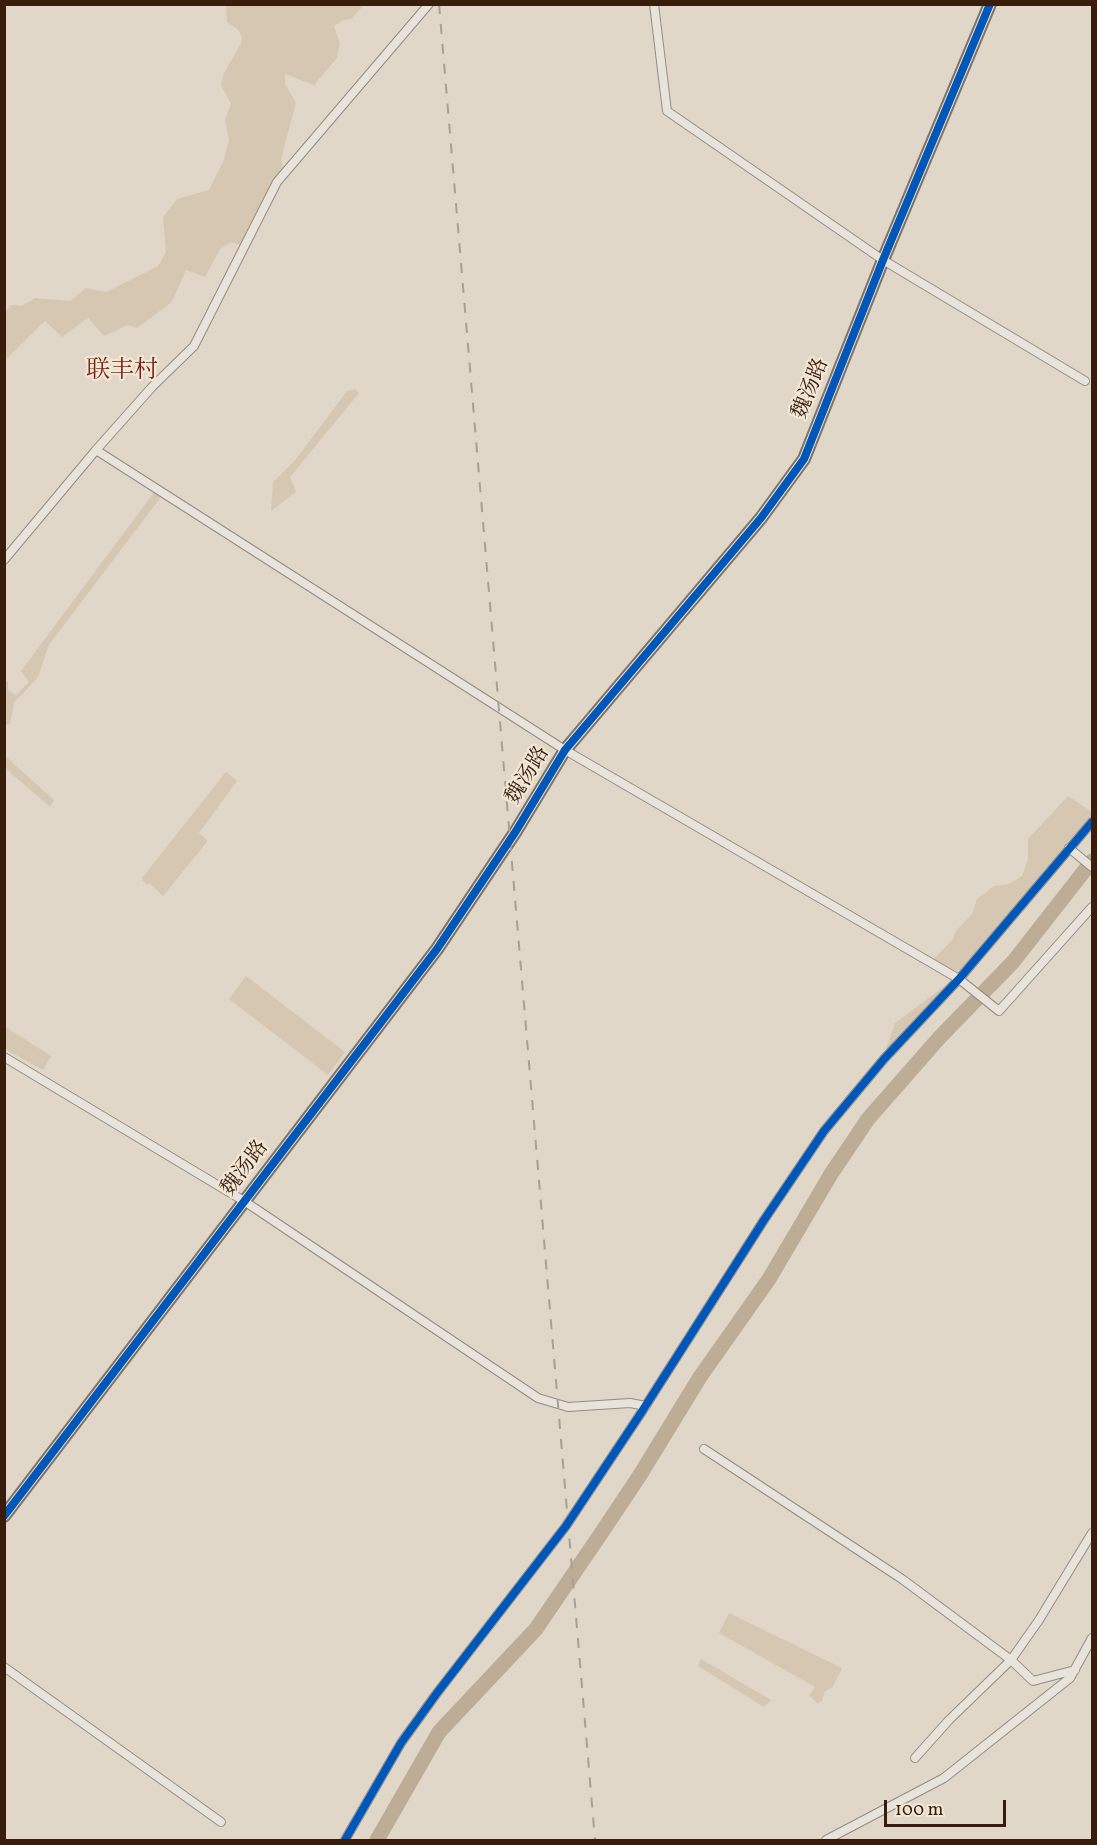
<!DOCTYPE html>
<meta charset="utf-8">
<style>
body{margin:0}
#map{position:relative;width:1097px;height:1845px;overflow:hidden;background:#e0d7c8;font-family:Vollkorn,serif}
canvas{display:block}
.frame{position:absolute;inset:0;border:6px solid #381c0c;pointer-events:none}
.scale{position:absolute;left:884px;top:1800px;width:122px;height:27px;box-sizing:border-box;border:3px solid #381c0c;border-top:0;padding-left:8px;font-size:18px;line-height:21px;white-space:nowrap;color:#381c0c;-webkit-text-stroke:4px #f2e7d5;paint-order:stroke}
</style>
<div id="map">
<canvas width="1097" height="1845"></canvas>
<div class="frame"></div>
<div class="scale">100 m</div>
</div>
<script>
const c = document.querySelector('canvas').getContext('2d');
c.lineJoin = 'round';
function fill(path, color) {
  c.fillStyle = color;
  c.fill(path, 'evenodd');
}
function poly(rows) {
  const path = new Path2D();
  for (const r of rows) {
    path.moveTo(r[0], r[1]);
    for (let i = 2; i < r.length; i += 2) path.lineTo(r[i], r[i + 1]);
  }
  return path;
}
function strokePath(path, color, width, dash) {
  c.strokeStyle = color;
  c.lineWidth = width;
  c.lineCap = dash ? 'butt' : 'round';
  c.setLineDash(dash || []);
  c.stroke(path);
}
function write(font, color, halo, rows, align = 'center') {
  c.font = font + ' Vollkorn,"Noto Serif SC",serif';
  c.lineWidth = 4.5;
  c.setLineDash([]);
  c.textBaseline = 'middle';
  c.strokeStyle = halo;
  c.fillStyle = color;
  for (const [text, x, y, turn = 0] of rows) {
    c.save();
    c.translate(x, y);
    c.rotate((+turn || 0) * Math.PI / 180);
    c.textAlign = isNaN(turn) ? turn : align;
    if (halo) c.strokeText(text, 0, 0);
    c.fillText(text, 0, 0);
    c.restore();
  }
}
const green = poly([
 [226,5,364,5,351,19,344,20,334,26,340,44,337,58,314,85,285,74,285,84,296,103,281,159,283,170,242,246,231,242,220,249,205,277,186,270,172,302,137,328,128,325,104,336,88,318,62,337,45,321,5,360,5,312,11,305,22,306,35,298,70,301,86,288,106,292,158,266,166,252,163,217,177,199,209,190,223,162,229,140,225,120,231,104,221,85,224,73,241,43,242,37,238,30,227,22],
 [355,389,359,393,290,477,296,492,271,511,273,482,296,459,347,391],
 [155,491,163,494,49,645,38,677,14,703,10,724,5,725,4,684,8,680,8,690,16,695,29,682,21,671],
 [4,755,54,800,50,807,5,768],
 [226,772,237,781,199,833,207,840,207,842,163,896,149,883,148,885,143,881,142,878],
 [1068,796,1092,812,1092,819,1079,834,1076,833,960,970,956,971,933,960,953,939,956,931,972,914,977,899,994,886,1009,884,1022,876,1028,859,1028,839],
 [246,976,345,1052,328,1075,229,999],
 [946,985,888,1051,888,1053,886,1049,895,1023],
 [4,1026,51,1056,43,1070,5,1049],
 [729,1613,842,1668,832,1688,825,1691,822,1701,818,1704,809,1695,815,1687,719,1633],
 [701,1659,771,1700,764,1707,698,1666]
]);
const river = poly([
 [377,1840,439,1732,536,1629,602,1532,640,1475,700,1377,769,1279,831,1174,868,1119,939,1038,1013,962,1092,861]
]);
const street = poly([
 [654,4,667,111,883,260,1085,381],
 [96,450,565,750,959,979,999,1011,1092,907],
 [4,560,96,450,152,387,194,346,277,182,429,4],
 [1069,848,1092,867],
 [4,1057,244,1201,538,1398,568,1407,630,1403,646,1406],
 [704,1449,902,1579,1011,1660,1033,1681,1075,1670],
 [4,1667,221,1822],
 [915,1758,949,1720,1011,1660,1039,1620,1092,1533],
 [345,1840,401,1743,437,1693,566,1526,641,1413,764,1220,824,1131,884,1059,959,979,1092,822],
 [826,1840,944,1778,1070,1678,1092,1638]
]);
const secondary = poly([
 [4,1516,437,949,516,831,565,750,761,518,804,459,883,260,990,4]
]);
const rail = poly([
 [439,4,595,1840]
]);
const cycleway = poly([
 [4,1516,437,949,516,831,565,750,761,518,804,459,883,260,990,4],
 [345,1840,401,1743,437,1693,566,1526,641,1413,764,1220,824,1131,884,1059,959,979,1092,822]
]);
const streetNames = [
 ["魏汤路",812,389,-68],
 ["魏汤路",529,776,-59],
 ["魏汤路",246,1169,-53]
];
const quarterNames = [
 ["联丰村",122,373]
];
fill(green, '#d6c7b2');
strokePath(river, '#bdac96', 15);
strokePath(street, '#948c81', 10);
strokePath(secondary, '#7c7268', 14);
strokePath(street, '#e8e3db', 8);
strokePath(secondary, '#e8e3db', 10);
strokePath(rail, '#a7a098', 2, [10, 10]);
strokePath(cycleway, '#0057b8', 8);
write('21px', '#381c0c', '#f2e7d5', streetNames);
write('24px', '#7a1f14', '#f2e7d5', quarterNames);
</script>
